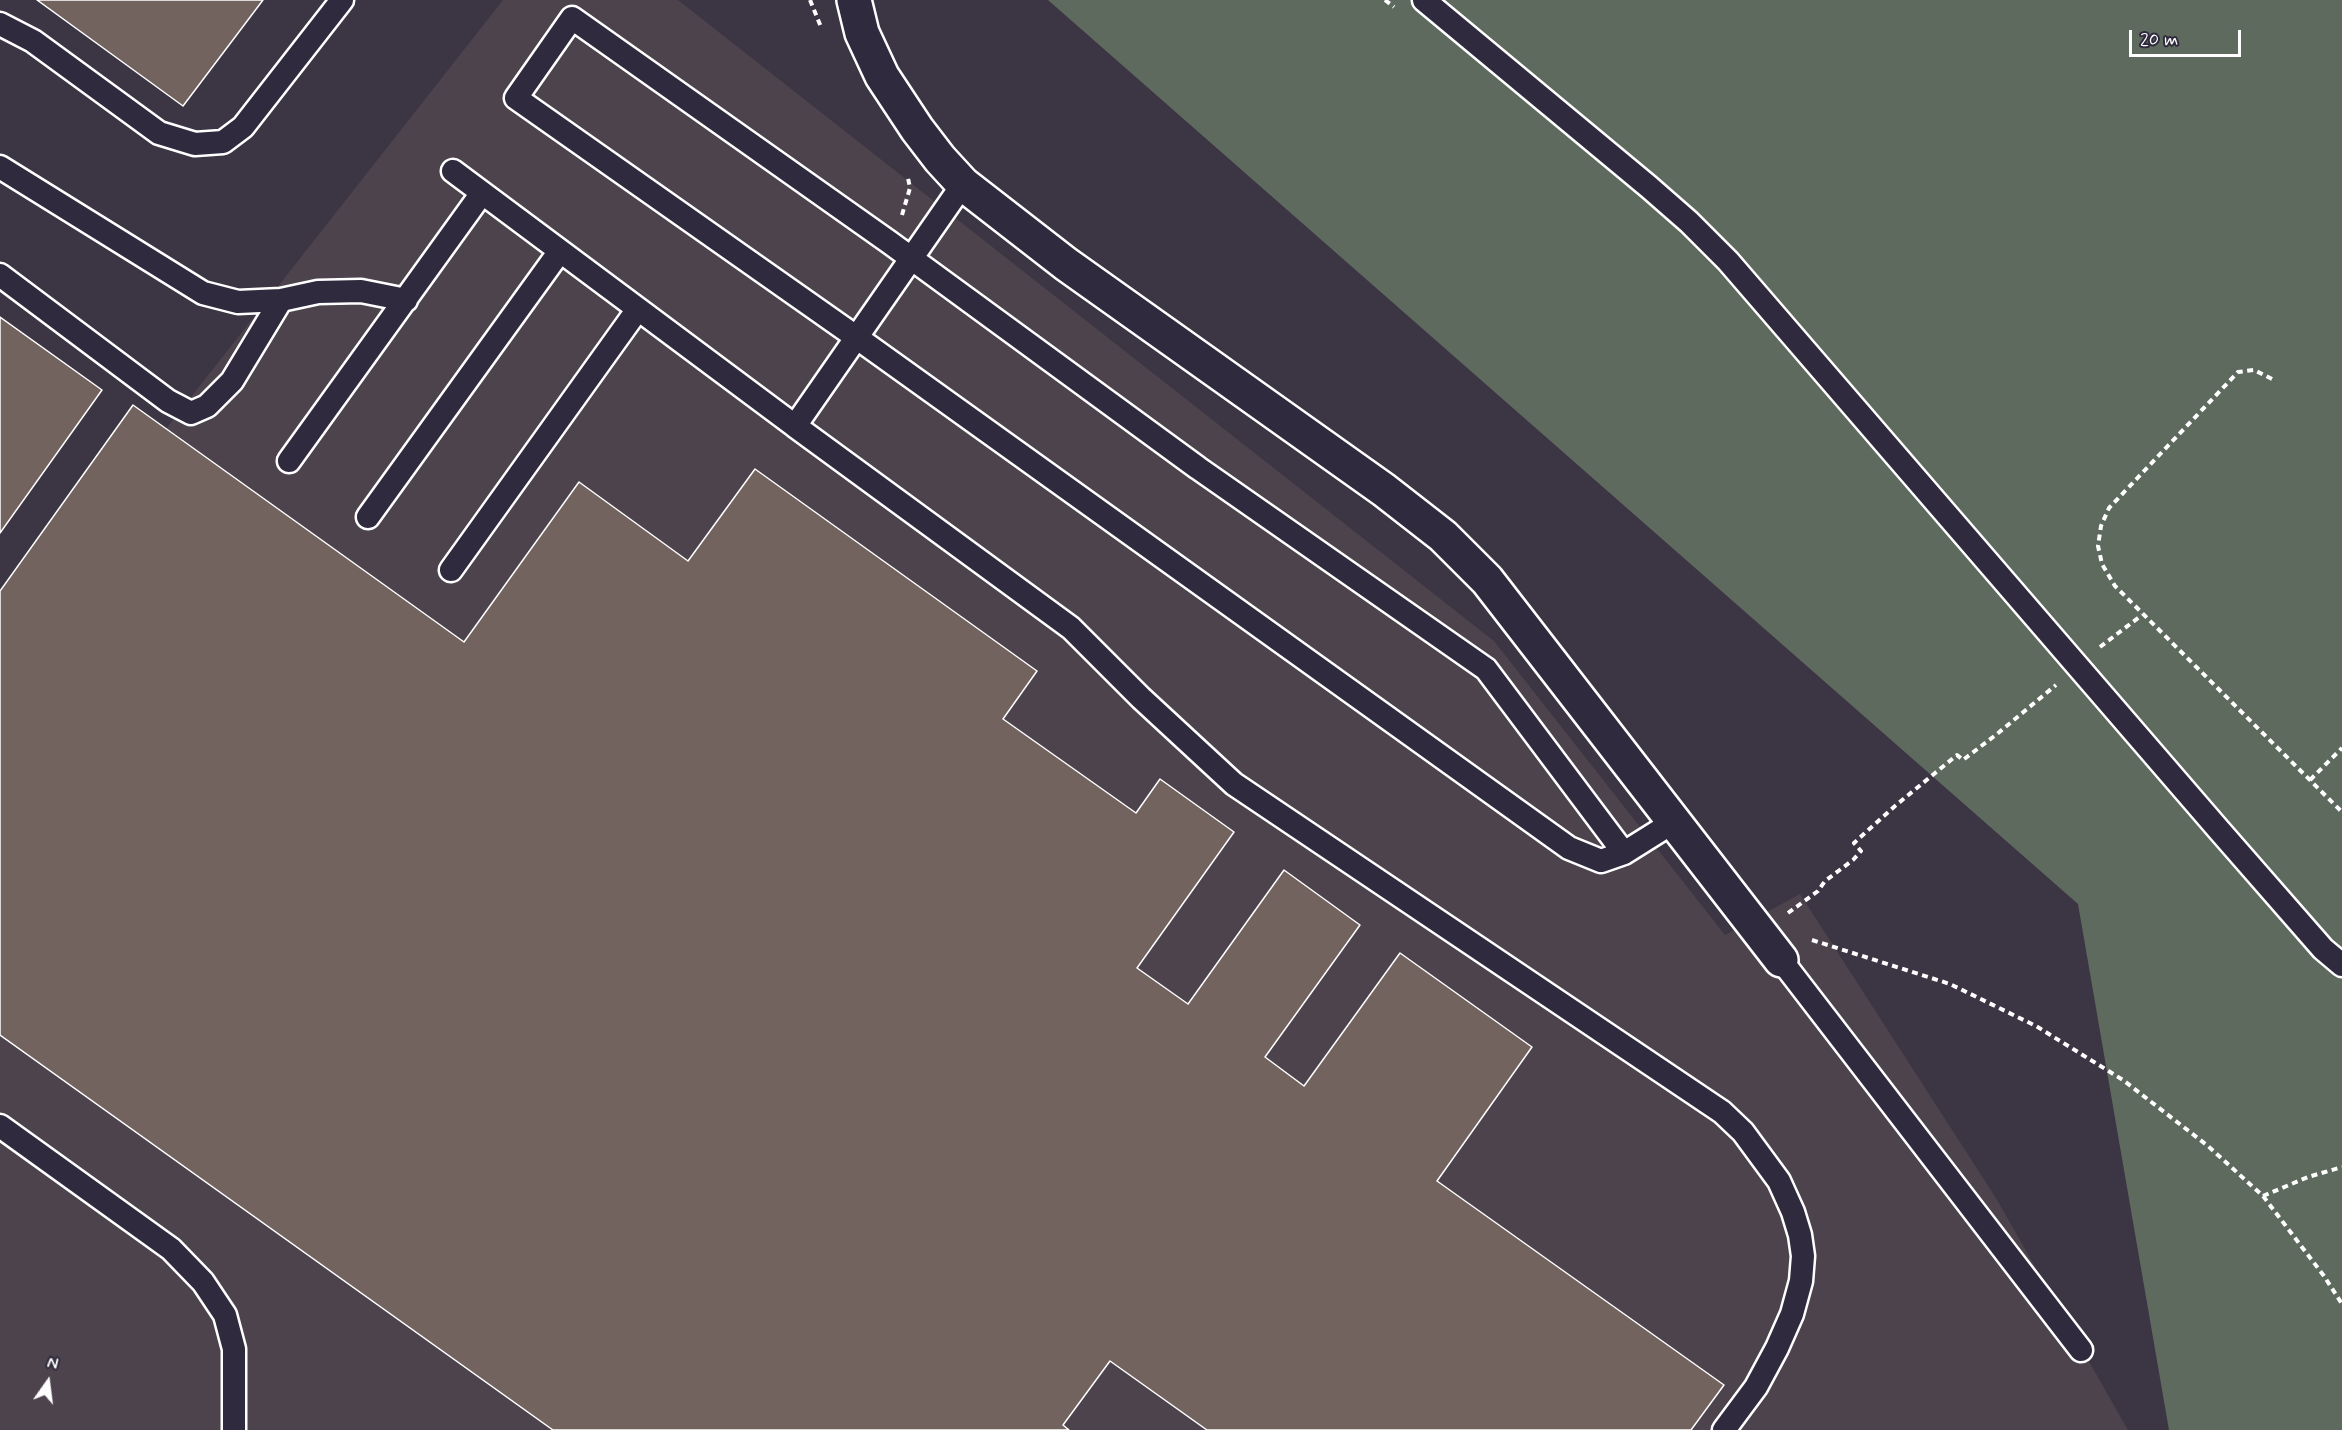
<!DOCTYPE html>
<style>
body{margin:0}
#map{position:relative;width:2342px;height:1430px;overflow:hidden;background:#3c3544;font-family:Mynerve,sans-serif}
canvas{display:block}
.north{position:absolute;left:18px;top:1352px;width:60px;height:60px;-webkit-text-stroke:4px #2f2a3d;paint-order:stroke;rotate:14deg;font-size:16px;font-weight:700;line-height:24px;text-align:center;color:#fff}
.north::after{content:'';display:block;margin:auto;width:21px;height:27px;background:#fff;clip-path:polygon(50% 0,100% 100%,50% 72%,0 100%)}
.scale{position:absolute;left:2129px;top:30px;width:112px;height:27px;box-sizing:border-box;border:3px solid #fff;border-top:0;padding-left:8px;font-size:18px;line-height:21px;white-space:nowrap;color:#fff;-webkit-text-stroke:4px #2f2a3d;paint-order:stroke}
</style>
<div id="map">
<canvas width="2342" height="1430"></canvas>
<div class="north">N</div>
<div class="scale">20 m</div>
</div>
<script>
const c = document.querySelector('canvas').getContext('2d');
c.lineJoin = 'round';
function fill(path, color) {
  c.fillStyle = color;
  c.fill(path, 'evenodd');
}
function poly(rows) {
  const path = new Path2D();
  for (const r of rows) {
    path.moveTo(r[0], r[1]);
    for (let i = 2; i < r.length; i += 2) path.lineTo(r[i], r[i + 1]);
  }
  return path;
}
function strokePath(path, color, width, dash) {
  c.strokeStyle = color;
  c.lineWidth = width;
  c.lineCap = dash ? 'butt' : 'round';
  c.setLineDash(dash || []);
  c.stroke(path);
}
const built = poly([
 [503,0,678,0,1494,641,1725,935,1800,894,1996,1198,2128,1430,0,1430,0,640]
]);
const green = poly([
 [1048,0,2342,0,2342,1430,2169,1430,2078,904]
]);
const building = poly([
 [37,0,263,0,183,106,37,0],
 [0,317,102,390,0,533,0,317],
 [133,405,464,642,579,482,688,561,755,469,1037,671,1003,719,1136,813,1160,779,1234,832,1137,968,1188,1004,1284,870,1360,925,1265,1057,1304,1086,1400,953,1532,1047,1437,1181,1724,1385,1691,1430,1207,1430,1110,1361,1063,1425,1069,1430,553,1430,0,1035,0,591,133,405]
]);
const path = poly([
 [810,0,821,27],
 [1385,0,1394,7],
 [902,215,910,188,908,178],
 [2272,379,2254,370,2238,372,2109,508,2101,526,2098,546,2102,564,2115,586,2342,812],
 [2100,647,2142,615],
 [2310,780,2342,748],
 [1788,913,1818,891,1825,881,1853,860,1861,851,1854,843,1895,806,1957,755,1963,760,1997,734,2056,685],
 [1812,940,1950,984,2036,1026,2123,1080,2208,1146,2263,1196,2324,1276,2342,1304],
 [2263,1196,2308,1177,2342,1167]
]);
const service = poly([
 [1424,0,1649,187,1689,222,1728,261,2219,830,2323,949,2342,965],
 [0,24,33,41,159,133,195,144,223,142,243,127,342,0],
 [0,167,203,293,238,302,281,300,318,292,361,291,406,300],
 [453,171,795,426],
 [963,184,795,426,1071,628,1141,698,1234,784,1722,1112,1743,1132,1779,1181,1793,1212,1800,1235,1803,1256,1801,1281,1792,1314,1777,1348,1756,1387,1724,1430],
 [0,275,168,401,191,413,207,406,232,381,281,300],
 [289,461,482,193],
 [368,517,560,251],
 [451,570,638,309],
 [1624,853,1601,861,1569,848,856,337,516,98,572,18,889,242,1198,468,1486,669,1624,853,1675,821],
 [1781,960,2081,1350],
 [0,1126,171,1249,203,1282,225,1315,234,1349,234,1430]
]);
const minor = poly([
 [854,0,862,33,882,76,917,129,940,159,963,184,1066,264,1384,490,1443,536,1487,580,1781,960]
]);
fill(built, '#4c434c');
fill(green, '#5f6a5f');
fill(building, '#72635f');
strokePath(building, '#fff', 1.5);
strokePath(service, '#fff', 27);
strokePath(minor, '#fff', 38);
strokePath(path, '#fff', 4, [6, 4.5]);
strokePath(service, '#2f2a3d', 22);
strokePath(minor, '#2f2a3d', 33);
</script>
